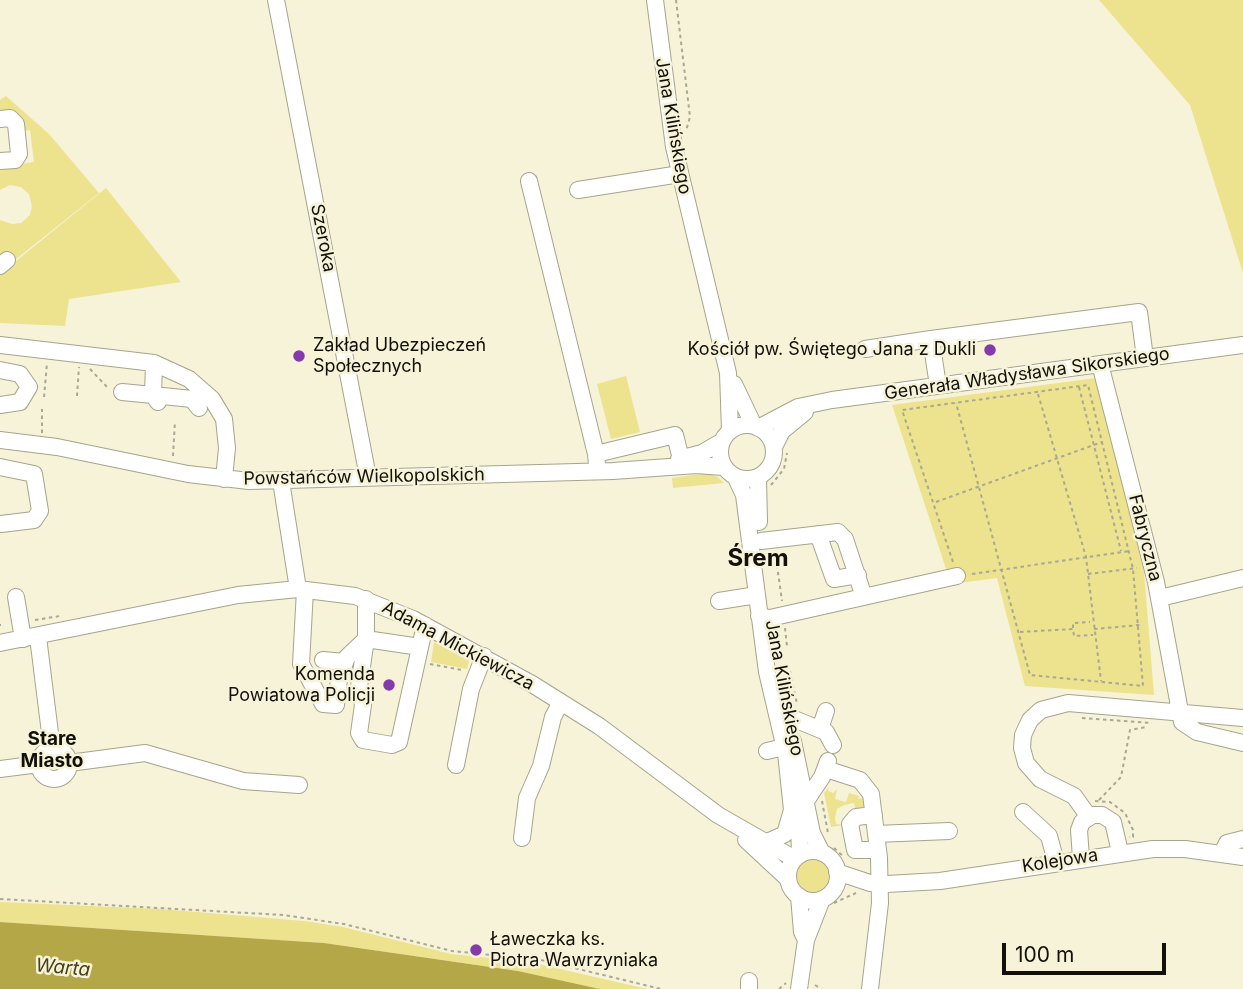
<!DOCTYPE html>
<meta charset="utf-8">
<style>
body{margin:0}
#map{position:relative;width:1243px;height:989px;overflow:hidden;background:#f6f3d9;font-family:Inter,sans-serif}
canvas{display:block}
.scale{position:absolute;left:1002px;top:943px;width:164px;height:32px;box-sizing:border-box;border:4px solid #121008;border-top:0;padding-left:9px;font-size:21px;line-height:24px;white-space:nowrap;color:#121008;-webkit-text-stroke:5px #f6f3d9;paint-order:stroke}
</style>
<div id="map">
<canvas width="1243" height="989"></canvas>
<div class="scale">100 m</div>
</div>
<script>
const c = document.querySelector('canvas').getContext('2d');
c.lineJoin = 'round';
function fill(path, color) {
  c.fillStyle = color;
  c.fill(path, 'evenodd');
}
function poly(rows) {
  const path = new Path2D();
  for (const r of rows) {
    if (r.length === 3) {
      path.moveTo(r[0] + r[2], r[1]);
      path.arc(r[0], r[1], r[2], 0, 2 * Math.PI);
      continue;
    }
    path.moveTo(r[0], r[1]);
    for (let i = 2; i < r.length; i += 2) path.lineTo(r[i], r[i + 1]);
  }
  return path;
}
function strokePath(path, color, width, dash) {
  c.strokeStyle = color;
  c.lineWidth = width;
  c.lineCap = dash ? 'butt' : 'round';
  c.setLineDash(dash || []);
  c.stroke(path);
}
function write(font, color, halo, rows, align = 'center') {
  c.font = font + ' Inter,sans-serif';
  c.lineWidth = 5;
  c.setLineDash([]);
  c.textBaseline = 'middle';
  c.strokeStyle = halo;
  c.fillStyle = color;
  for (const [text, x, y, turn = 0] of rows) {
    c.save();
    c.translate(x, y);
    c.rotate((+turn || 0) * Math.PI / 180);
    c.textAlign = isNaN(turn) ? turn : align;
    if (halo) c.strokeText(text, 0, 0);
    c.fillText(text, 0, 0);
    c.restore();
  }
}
const green = poly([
 [1099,0,1243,0,1243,273,1190,105],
 [6,96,49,134,99,193,0,272,0,220,12,224,21,223,30,215,32,206,29,194,21,187,10,185,0,190,0,167,34,162,30,130,22,131,0,113,0,100],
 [106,188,181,282,69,299,65,326,0,323,0,274],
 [626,376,640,432,611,439,597,384],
 [1096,378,1144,572,1154,695,1025,686,997,578,951,584,892,405],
 [708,473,718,477,724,483,673,488,672,478],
 [434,642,469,661,467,669,431,662],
 [829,787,828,791,833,793,837,789,835,799,846,802,849,793,859,796,858,799,863,798,868,812,856,813,854,803,844,805,837,809,835,818,836,824,844,825,831,827,824,793],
 [813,876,16],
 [0,902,161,909,304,921,343,927,451,954,530,962,647,989,600,989,518,971,324,943,0,922]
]);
const water = poly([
 [0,922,324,943,518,971,600,989,0,989]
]);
const path = poly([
 [676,0,690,117,686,131],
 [90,369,108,388],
 [1079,387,1121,551],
 [1038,394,1086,557,1101,681],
 [77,396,79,367],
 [44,397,47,363],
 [42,433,42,409],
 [173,456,175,421],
 [771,485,784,469,787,453],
 [936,502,1102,442],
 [775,551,782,601],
 [953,562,902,410,1088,385,1133,569,1143,686,1030,675,956,403],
 [972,574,1129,551],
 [1088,574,1137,568],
 [35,620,60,616],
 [0,625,1,625],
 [785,628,787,646],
 [1073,628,1073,623,1090,622],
 [1094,629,1140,625],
 [1020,632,1073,629,1074,636,1093,635],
 [430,664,462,670],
 [790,671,797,704],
 [1082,718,1152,723],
 [1099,800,1121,777,1130,730,1146,727],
 [822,801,828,833],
 [1095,801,1110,802,1125,813,1133,830,1133,837,1129,837],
 [834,848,843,856],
 [0,899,283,915,344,924,452,951,541,960,661,989],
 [834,903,856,893],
 [815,985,821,989],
 [779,989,786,983]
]);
const minor = poly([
 [276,0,368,477],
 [655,0,674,147,728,373,730,431],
 [0,119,10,118,16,124,19,154,15,160,0,161],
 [529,181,596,454],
 [578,190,680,174],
 [0,266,7,260],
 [0,345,154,363,189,379,212,399,224,419,227,448,224,479],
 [865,349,931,339],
 [154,363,153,395,192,399,199,408],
 [1100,364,1156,582,1182,722,1197,732,1243,743],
 [0,370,20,374,29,387,20,402,0,405],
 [734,384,754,426],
 [938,386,931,339,1139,312,1145,358],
 [122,392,153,395,158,402],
 [747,452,27],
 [758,428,798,407,832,400,1243,345],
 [0,440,57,447,188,474,249,481,613,471,697,465,723,467],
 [774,447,782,431,805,412],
 [679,459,702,453,721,442],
 [597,465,596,454,675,435,681,459],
 [0,467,34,474,40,511,34,520,1,524],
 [736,478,744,495,767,672,786,753,792,810,799,824,800,855],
 [758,478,759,522],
 [281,481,298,589],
 [818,534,834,579,858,575],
 [761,541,838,532,845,539,864,597],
 [305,590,301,664,323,704,336,705,339,679,347,657,366,639,420,647],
 [16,597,23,639],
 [1160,598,1243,578],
 [366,599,366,639,359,687,363,705,359,733,363,740,392,745,399,742,425,625],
 [719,601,757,595],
 [759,616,770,618,957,576],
 [38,637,52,749],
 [0,643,238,595,298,589,355,596,413,619,532,684,599,726,718,815,795,859],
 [323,660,345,662],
 [787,716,826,732,833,745],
 [820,729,826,711],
 [793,741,812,833,822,853],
 [54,764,15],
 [767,751,784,747],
 [69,763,145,753,243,781,299,785],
 [456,765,471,689,484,656],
 [0,769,39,764],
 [826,769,860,780,871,794,879,858,880,903,870,989],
 [806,801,822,777,828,761],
 [1023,812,1049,836,1056,862],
 [874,815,856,817,850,824,855,850,878,850],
 [1089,817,1074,796,1040,779,1026,763,1022,748,1023,735,1030,720,1041,710,1068,703,1243,718],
 [876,834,949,831],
 [522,838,527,798,541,766,553,717,561,702],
 [746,840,788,879],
 [765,843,785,834,792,810],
 [813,876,25],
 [1222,853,1227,843,1243,839],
 [1081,858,1079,830,1082,822,1093,815,1102,815,1113,822,1120,852],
 [837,872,870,883,887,884,940,881,1153,849,1185,849,1243,857],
 [799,896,802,932,806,940],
 [749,989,749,981],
 [799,989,806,940,822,899]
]);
const markers = [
 [990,350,7,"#843aab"],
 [299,356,7,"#843aab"],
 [389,685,7,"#843aab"],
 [476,950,7,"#843aab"]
];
const streetNames = [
 ["Jana Kilińskiego",673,126,80],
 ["Szeroka",323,238,79],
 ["Generała Władysława Sikorskiego",1027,374,-8],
 ["Powstańców Wielkopolskich",364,477,-1],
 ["Fabryczna",1145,538,76],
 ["Adama Mickiewicza",458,646,28],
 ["Jana Kilińskiego",784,688,79],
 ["Kolejowa",1060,861,-9]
];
const poiNames = [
 ["Zakład Ubezpieczeń",313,346],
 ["Społecznych",313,367],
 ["Kościół pw. Świętego Jana z Dukli",976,350,"right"],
 ["Komenda",375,675,"right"],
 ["Powiatowa Policji",375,696,"right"],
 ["Ławeczka ks.",490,940],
 ["Piotra Wawrzyniaka",490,961]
];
const neighbourhoodNames = [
 ["Stare",52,739],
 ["Miasto",52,761]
];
const waterNames = [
 ["Warta",63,968,5]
];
const districtNames = [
 ["Śrem",758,559]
];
fill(green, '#ede28e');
fill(water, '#b4a747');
strokePath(minor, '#a7a48c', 18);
strokePath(path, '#aaa793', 2, [3.5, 3.5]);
strokePath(minor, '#fff', 16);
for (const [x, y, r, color] of markers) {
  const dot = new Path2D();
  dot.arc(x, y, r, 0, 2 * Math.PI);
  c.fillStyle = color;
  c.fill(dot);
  strokePath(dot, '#f6f3d9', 2.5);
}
write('18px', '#121008', '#f6f3d9', streetNames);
write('18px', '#121008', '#f6f3d9', poiNames, 'left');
write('bold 19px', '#121008', '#f6f3d9', neighbourhoodNames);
write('italic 19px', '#464118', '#f6f3d9', waterNames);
write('bold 24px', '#121008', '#f6f3d9', districtNames);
</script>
